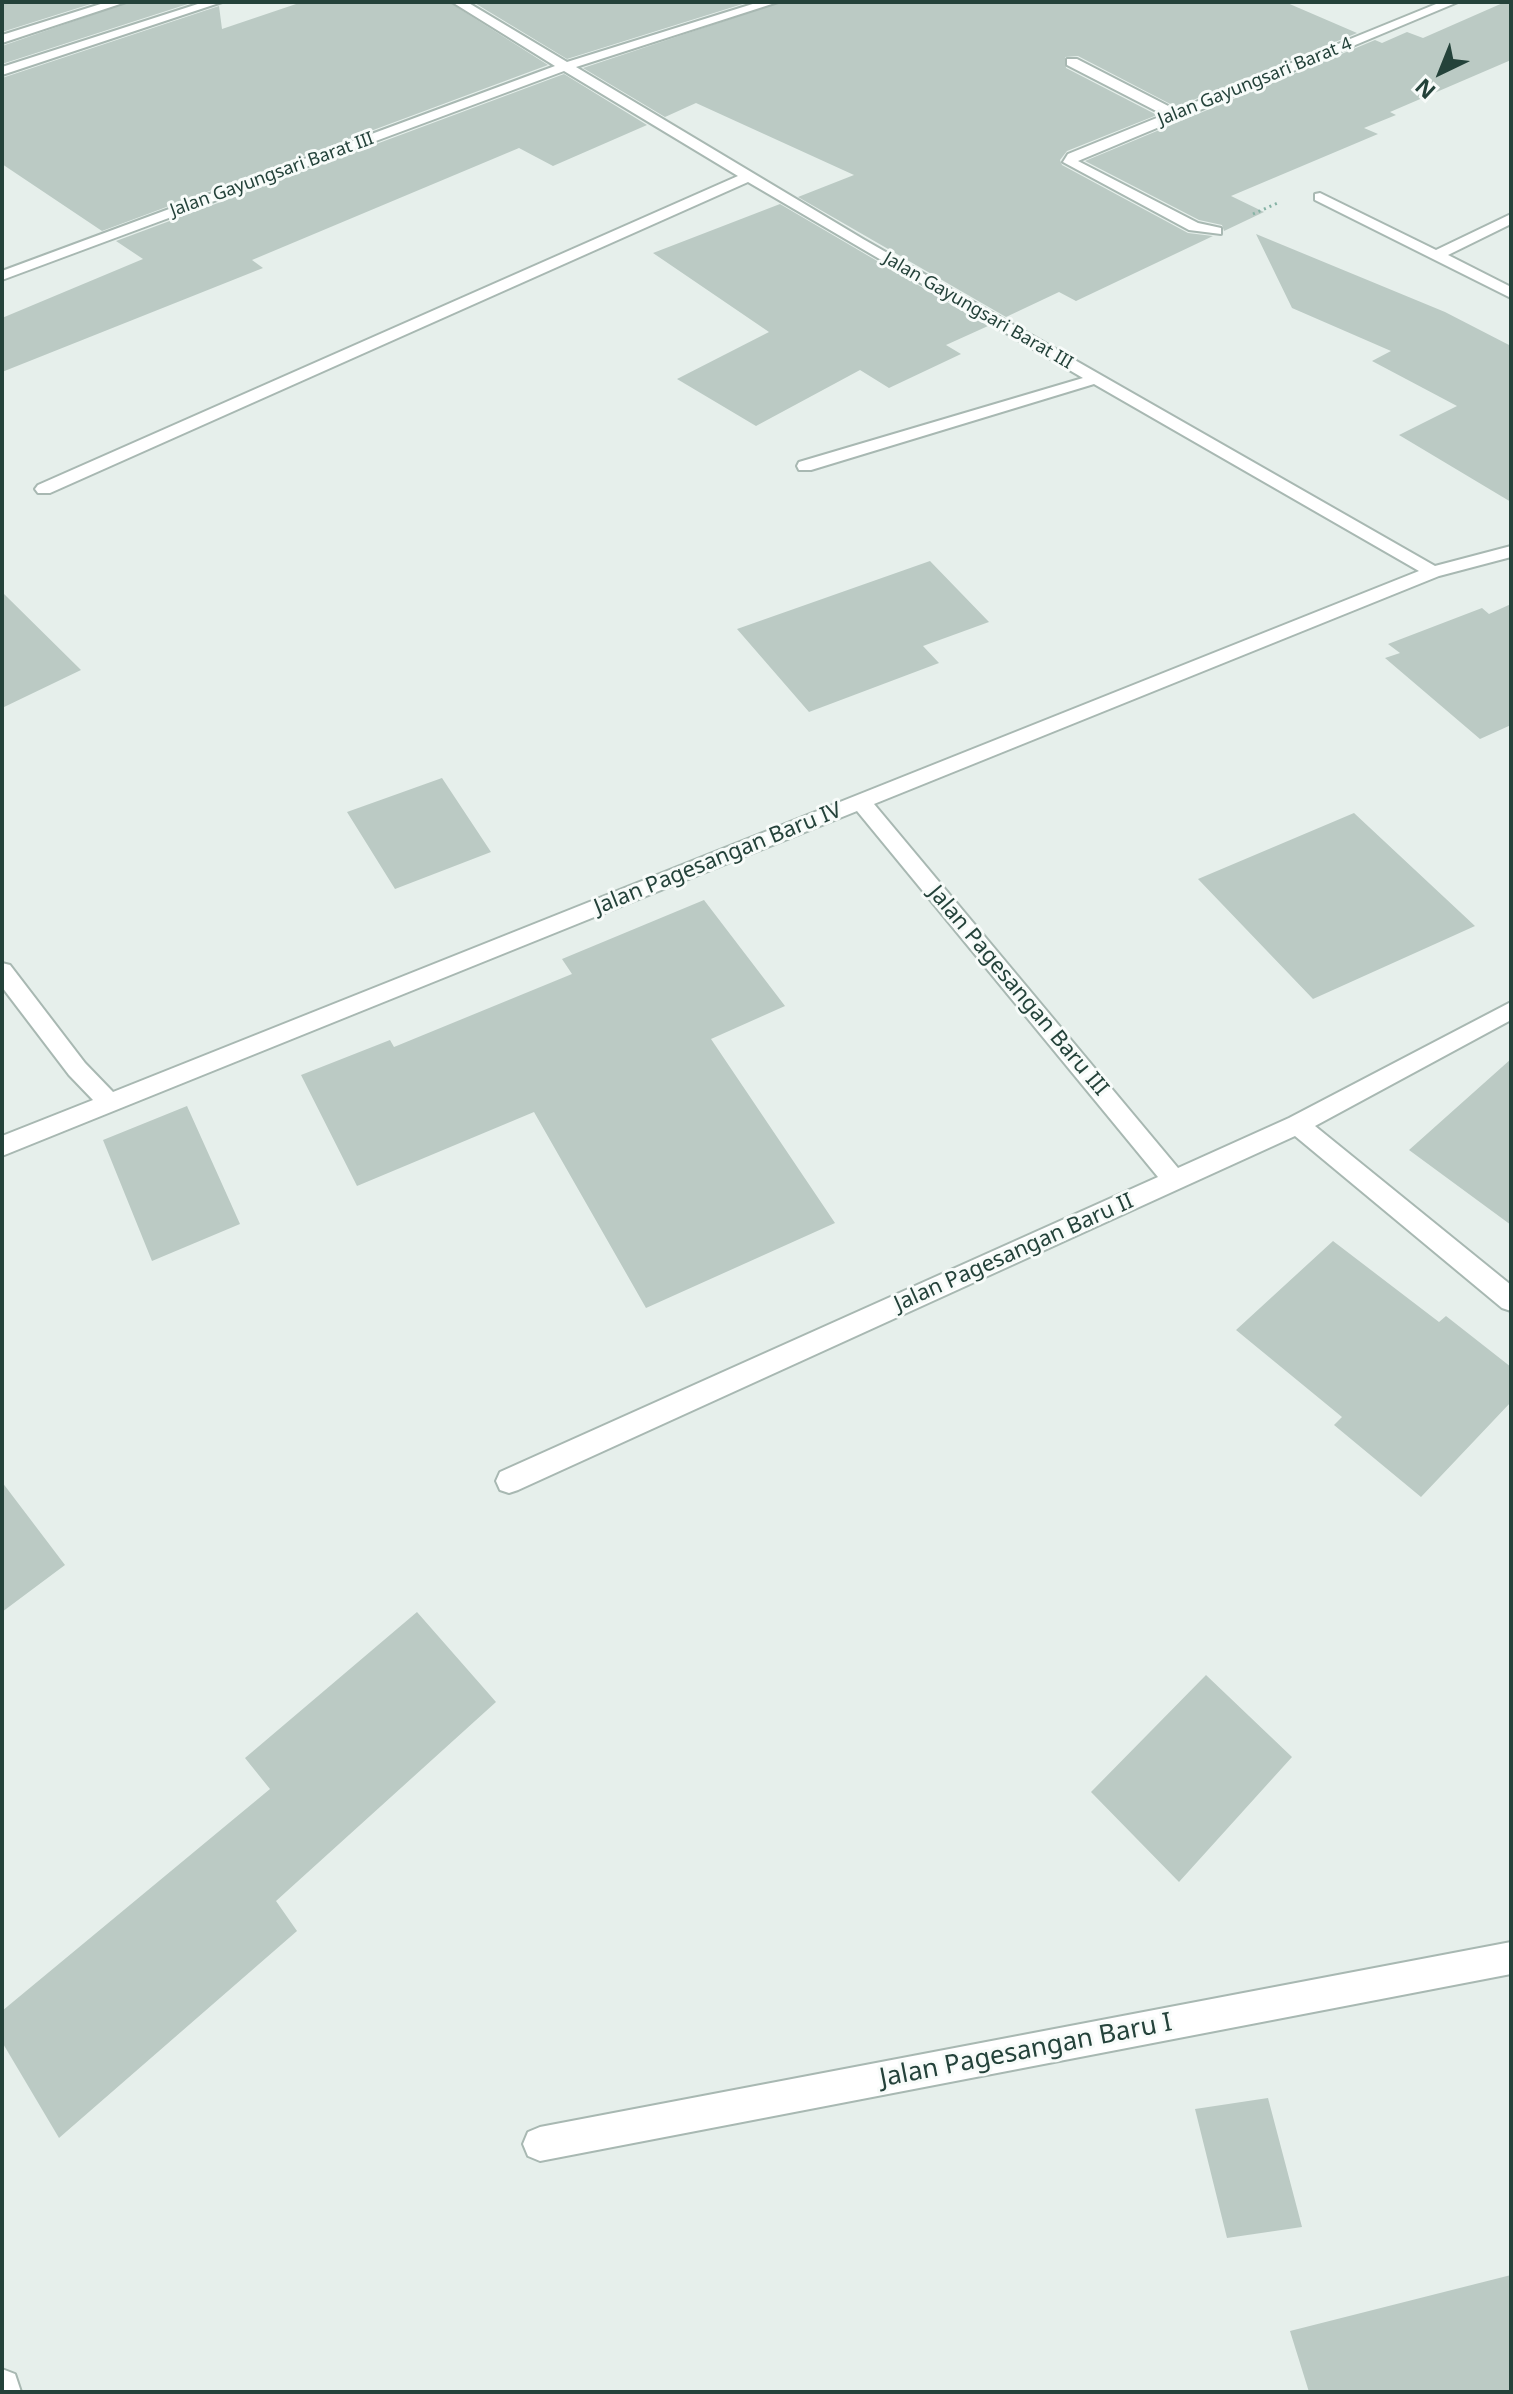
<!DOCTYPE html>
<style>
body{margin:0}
#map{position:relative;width:1513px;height:2394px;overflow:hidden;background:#e6efeb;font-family:"Noto Sans",sans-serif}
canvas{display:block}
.frame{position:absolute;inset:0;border:4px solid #24423a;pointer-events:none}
.north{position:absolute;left:1401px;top:32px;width:80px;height:80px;-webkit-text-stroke:6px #f7fbf9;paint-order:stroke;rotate:223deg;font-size:22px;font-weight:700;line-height:32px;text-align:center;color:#24423a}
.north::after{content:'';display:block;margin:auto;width:28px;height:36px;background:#24423a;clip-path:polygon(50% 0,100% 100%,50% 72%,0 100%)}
</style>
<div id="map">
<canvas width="1513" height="2394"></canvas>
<div class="frame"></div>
<div class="north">N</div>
</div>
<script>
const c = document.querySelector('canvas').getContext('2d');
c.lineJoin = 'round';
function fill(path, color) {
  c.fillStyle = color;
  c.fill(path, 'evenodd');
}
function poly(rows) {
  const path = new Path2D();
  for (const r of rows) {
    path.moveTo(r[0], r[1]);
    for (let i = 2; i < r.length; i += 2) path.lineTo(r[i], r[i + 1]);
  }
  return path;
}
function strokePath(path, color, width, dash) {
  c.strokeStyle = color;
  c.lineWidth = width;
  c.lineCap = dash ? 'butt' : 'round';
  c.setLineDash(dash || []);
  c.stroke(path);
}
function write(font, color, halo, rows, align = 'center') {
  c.font = font + ' "Noto Sans",sans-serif';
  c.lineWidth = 6;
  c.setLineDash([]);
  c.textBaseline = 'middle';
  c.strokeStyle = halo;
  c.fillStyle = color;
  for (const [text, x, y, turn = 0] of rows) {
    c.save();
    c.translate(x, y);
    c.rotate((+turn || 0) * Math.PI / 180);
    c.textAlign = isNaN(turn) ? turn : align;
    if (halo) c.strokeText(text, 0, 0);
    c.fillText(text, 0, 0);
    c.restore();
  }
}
const building = poly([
 [2,2,97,2,2,32],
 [129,2,194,2,2,64,2,46],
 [302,2,449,2,548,65,102,231,2,164,2,78,219,6,222,29],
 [473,2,749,2,567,59],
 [781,2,1285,2,1357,33,1176,107,1078,56,1065,57,1066,68,1157,115,1067,151,1060,160,1062,165,1188,233,1213,236,1076,301,1059,292,1006,317,798,197,854,175,696,103,665,117,583,68],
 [1505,2,1511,2,1511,60,1390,112,1396,115,1364,128,1378,134,1231,196,1264,212,1224,231,1222,225,1199,220,1085,161,1375,40,1382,43,1407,32,1423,38],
 [564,74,647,125,553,166,519,148,252,260,263,268,2,372,2,318,143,259,116,241],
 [780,204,988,326,946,345,961,354,889,388,860,370,756,426,677,379,769,332,653,253],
 [1256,234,1445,312,1511,346,1511,502,1399,435,1457,406,1372,361,1391,351,1292,308],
 [930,561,989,622,923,646,939,663,809,712,737,629],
 [2,592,81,670,2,708],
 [1511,604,1511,725,1480,739,1385,658,1400,653,1388,644,1482,608,1489,614],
 [442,778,491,852,395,889,347,812],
 [1354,813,1475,926,1313,999,1198,879],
 [704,900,785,1006,711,1039,835,1223,646,1308,534,1112,357,1186,301,1075,390,1040,394,1047,572,974,562,959],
 [1511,1059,1511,1225,1409,1150],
 [187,1106,240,1224,152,1261,103,1140],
 [1333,1241,1439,1322,1446,1316,1511,1367,1511,1402,1421,1497,1334,1425,1342,1417,1236,1330],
 [2,1482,65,1565,2,1612],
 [417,1612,496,1702,276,1901,297,1931,59,2138,2,2042,2,2011,270,1789,245,1758],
 [1206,1675,1292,1757,1179,1882,1091,1792],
 [1268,2098,1302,2227,1227,2238,1195,2109],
 [1511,2275,1511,2392,1309,2392,1290,2331]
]);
const path = poly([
 [1253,214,1280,202]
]);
const minor = poly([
 [107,2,126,2,2,43,2,35,107,2],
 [204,2,222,2,2,75,2,67,204,2],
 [452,2,467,2,567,62,759,2,778,2,576,67,863,239,1435,566,1511,546,1511,557,1439,576,874,804,1178,1168,1289,1118,1511,1002,1511,1020,1315,1126,1511,1285,1511,1311,1502,1308,1295,1136,518,1490,509,1493,500,1490,496,1481,500,1472,1158,1177,857,811,2,1156,2,1136,93,1100,69,1075,2,987,2,963,10,965,85,1063,113,1092,1419,571,1094,384,811,470,799,470,797,466,799,462,1083,378,748,182,50,493,38,493,35,489,38,485,738,176,564,71,2,280,2,271,555,66,452,2],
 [1441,2,1458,2,1078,161,1198,223,1221,228,1221,234,1189,230,1063,162,1068,154,1164,115,1067,65,1067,59,1077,59,1176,110,1441,2],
 [1320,193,1436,250,1511,214,1511,224,1448,255,1511,287,1511,298,1315,200,1315,194,1320,193],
 [1511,1942,1511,1974,540,2161,528,2156,523,2144,528,2132,540,2127,1511,1942],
 [2,2369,15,2374,21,2392,2,2392,2,2369]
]);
const farStreetnames = [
 ["Jalan Gayungsari Barat 4",1255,82,-22],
 ["Jalan Gayungsari Barat III",272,175,-20],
 ["Jalan Gayungsari Barat III",978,311,30]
];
const streetNames = [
 ["Jalan Pagesangan Baru IV",718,859,-22],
 ["Jalan Pagesangan Baru III",1018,991,50],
 ["Jalan Pagesangan Baru II",1014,1253,-24]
];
const nearStreetnames = [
 ["Jalan Pagesangan Baru I",1026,2051,-11]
];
fill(building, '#bbcac4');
strokePath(minor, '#a8b8b2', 4);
strokePath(path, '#86b3a5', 3, [2, 4]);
fill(minor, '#fff');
write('18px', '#24423a', '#f7fbf9', farStreetnames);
write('22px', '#24423a', '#f7fbf9', streetNames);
write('26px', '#24423a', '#f7fbf9', nearStreetnames);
</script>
